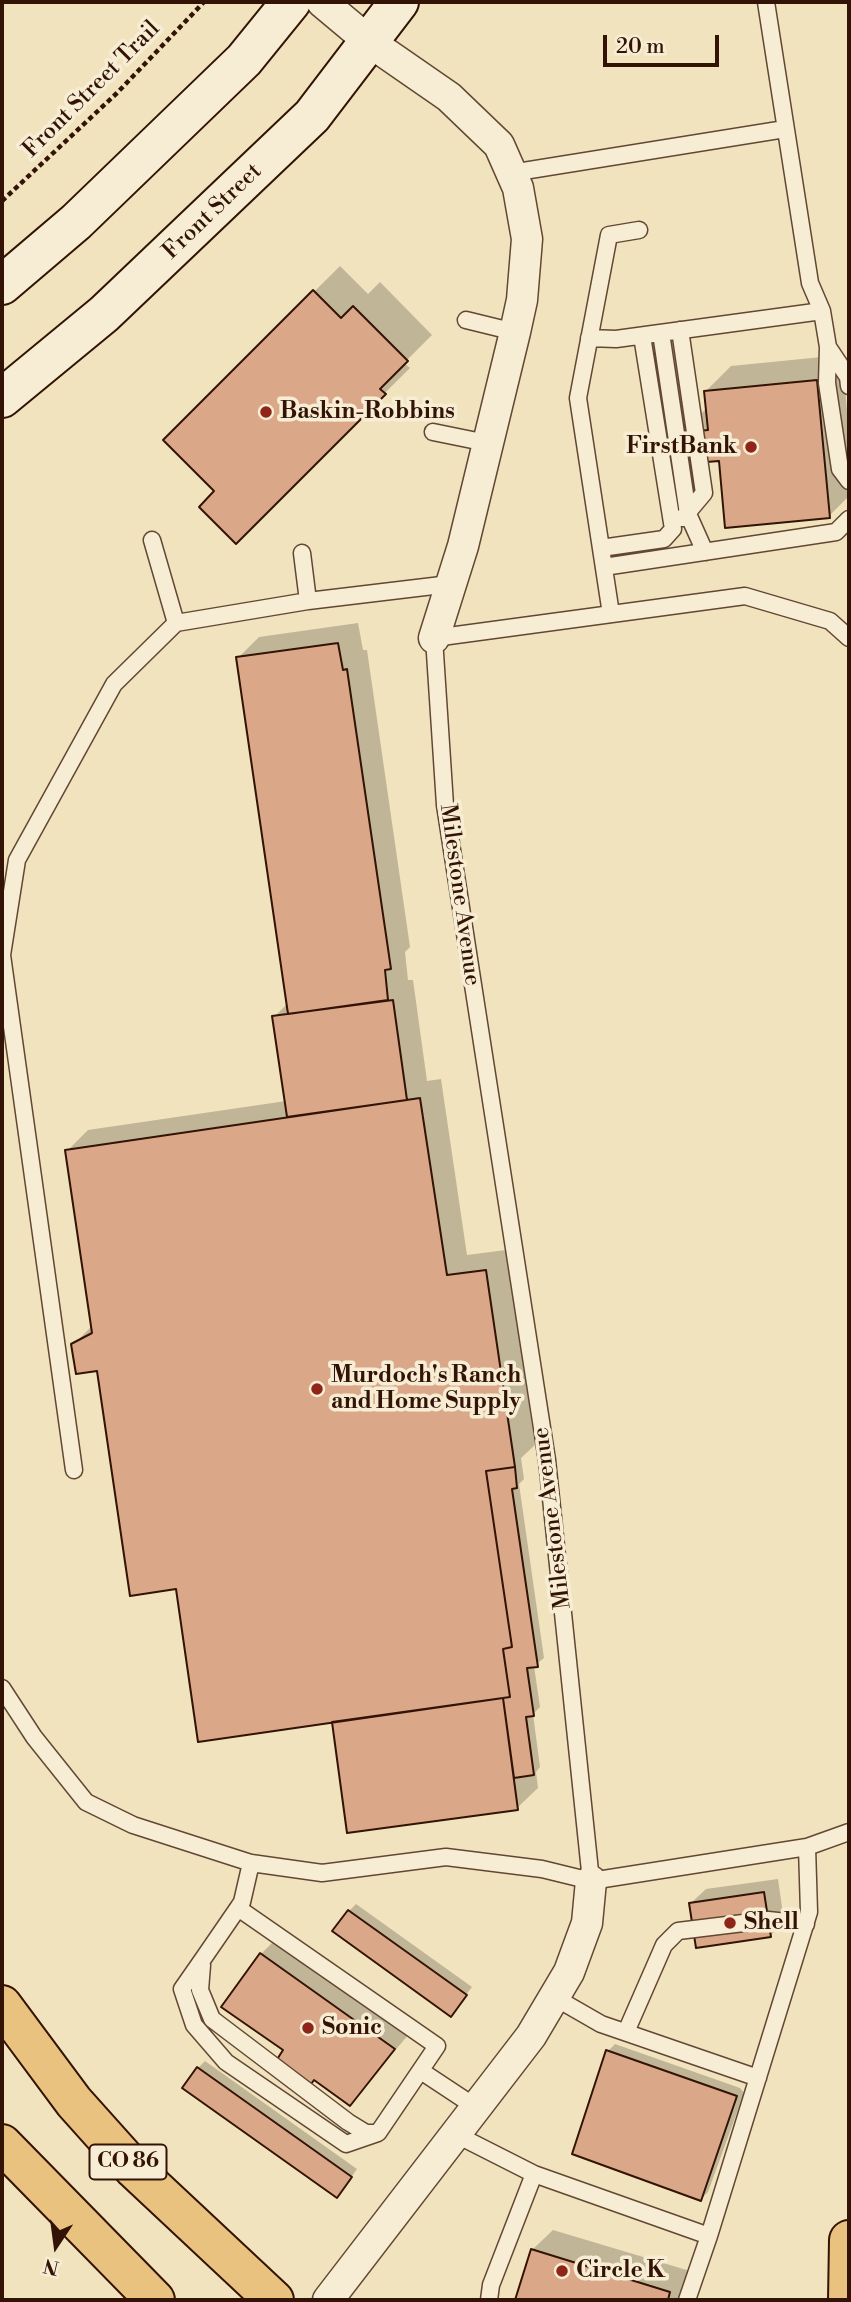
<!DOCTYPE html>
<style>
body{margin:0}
#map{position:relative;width:851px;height:2302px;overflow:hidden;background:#f1e3bd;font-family:"Libre Bodoni",serif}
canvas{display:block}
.frame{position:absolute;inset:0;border:4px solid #331305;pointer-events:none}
.north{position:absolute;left:21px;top:2211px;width:70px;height:70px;-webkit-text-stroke:5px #f6edd4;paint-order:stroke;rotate:193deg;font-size:19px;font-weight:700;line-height:28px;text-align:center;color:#331305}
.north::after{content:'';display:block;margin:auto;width:24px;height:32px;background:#331305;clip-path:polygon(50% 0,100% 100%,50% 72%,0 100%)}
.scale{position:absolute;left:603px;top:35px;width:116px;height:32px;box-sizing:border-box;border:4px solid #331305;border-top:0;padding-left:9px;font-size:21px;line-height:24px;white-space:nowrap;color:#331305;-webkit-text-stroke:5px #f6edd4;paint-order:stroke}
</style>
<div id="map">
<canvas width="851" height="2302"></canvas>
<div class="frame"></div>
<div class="north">N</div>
<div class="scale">20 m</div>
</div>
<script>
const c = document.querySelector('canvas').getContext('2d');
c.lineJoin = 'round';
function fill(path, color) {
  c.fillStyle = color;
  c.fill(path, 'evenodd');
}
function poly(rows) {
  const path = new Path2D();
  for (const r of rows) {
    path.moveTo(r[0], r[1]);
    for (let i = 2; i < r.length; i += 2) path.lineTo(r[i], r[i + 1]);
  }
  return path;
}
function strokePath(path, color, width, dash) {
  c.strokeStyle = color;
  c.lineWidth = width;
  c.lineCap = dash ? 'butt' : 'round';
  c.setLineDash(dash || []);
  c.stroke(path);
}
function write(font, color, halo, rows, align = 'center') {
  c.font = font + ' "Libre Bodoni",serif';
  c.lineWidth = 7;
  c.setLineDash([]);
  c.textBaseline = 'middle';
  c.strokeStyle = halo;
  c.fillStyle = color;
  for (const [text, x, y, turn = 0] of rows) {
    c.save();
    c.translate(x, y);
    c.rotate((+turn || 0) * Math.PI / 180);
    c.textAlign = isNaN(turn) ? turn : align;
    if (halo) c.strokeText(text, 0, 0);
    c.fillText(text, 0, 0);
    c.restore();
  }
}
const shadow = poly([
 [340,266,368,294,380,282,432,335,404,363,410,368,236,541,217,491,165,440],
 [842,355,849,433,849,496,829,516,720,459,680,434,707,408,706,391,731,366],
 [358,623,363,650,367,650,410,947,405,952,408,980,413,980,427,1081,441,1079,467,1255,506,1250,535,1445,521,1458,524,1479,519,1484,544,1658,534,1666,540,1707,533,1714,540,1767,536,1772,538,1788,517,1808,334,1720,177,1587,99,1369,73,1345,93,1325,67,1151,88,1130,286,1101,274,1017,288,1003,238,658,259,637],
 [778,1879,784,1921,770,1936,691,1903,706,1889],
 [356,1904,472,1987,451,2014,349,1911],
 [282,1933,414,2028,350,2104,285,2049,224,2006,261,1954],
 [615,2044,740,2088,744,2093,708,2192,701,2199,608,2051],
 [205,2061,357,2169,343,2189,198,2068],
 [553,2230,690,2271,681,2300,517,2300,532,2250]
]);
const building = poly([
 [313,290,341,318,353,306,408,361,380,389,386,394,236,544,199,507,214,491,163,440,313,290],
 [817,380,830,518,725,528,719,461,681,464,678,433,708,430,704,391,817,380],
 [338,643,343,670,347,669,391,969,385,970,388,1000,288,1014,236,657,338,643],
 [393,1000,407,1100,287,1117,272,1016,393,1000],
 [420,1098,447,1275,486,1270,515,1467,486,1471,512,1647,503,1649,510,1697,198,1742,176,1589,130,1596,97,1371,76,1374,71,1344,92,1333,65,1150,420,1098],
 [515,1467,517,1488,512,1489,538,1667,527,1668,534,1716,526,1717,534,1775,514,1778,503,1698,510,1697,503,1649,512,1647,486,1471,515,1467],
 [503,1698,518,1810,347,1833,332,1722,503,1698],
 [764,1892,771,1937,696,1948,689,1903,764,1892],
 [348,1910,467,1995,451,2017,332,1931,348,1910],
 [260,1953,395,2049,350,2106,314,2080,309,2087,276,2061,283,2050,221,2007,260,1953],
 [606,2050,737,2096,701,2201,572,2154,606,2050],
 [197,2067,352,2177,337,2198,182,2088,197,2067],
 [531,2249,670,2292,668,2300,515,2300,531,2249]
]);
const path = poly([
 [2,201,117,93,204,2]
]);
const service = poly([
 [766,2,810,283,822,311,828,347,827,383,840,469,849,481],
 [511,173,785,129],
 [466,320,515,332],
 [680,330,704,493,683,518],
 [661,333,688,514,705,552],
 [589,338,616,339,822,311],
 [828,347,848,377,849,386],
 [433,432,487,443],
 [152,540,176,623,308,601,450,584],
 [601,548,664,539,673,529,642,336],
 [302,553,308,601],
 [604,567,836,532,849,519],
 [611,614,578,398,609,235,639,230],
 [74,1470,2,955,17,860,114,684,176,623],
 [2,1688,34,1737,86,1802,133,1825,251,1863,322,1873,446,1857,542,1869,591,1881,807,1847,809,1912,709,2236,534,2174,457,2135],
 [807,1847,849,1832],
 [591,1881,547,1460,445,805,434,638,745,596,830,621,849,638],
 [238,1908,437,2046,378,2133,346,2144,226,2062,194,2025,182,1989,205,1956,238,1908,242,1902,251,1863],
 [202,1965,200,1990,212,2019,348,2122,366,2133,377,2133],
 [554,1997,601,2024,758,2078],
 [626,2032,664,1945,678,1931,768,1920,806,1924],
 [421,2071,477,2108],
 [489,2300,491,2285,534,2174],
 [687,2300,709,2236]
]);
const minor = poly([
 [322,2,371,43,449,97,499,145,518,188,527,239,522,300,515,332,463,546,434,638],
 [328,2300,531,2036,569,1972,587,1923,591,1881]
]);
const secondary = poly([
 [2,285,76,222,244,60,291,2],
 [2,398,104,314,312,116,399,2]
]);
const trunk = poly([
 [2,2005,74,2102,134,2169,274,2300],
 [2,2144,155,2300]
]);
const motorway = poly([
 [848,2300,849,2240]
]);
const markers = [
 [266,412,7,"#8f2418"],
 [751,447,7,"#8f2418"],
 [317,1389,7,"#8f2418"],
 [730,1923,7,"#8f2418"],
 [308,2028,7,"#8f2418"],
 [562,2271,7,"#8f2418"]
];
const shields = [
 [128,2162,77]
];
const shieldNames = [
 ["CO 86",128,2162]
];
const streetNames = [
 ["Front Street Trail",92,90,-45],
 ["Front Street",213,212,-44],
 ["Milestone Avenue",459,895,82],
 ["Milestone Avenue",553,1518,-97]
];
const poiNames = [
 ["Baskin-Robbins",280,412],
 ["FirstBank",737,447,"right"],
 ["Murdoch's Ranch",331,1376],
 ["and Home Supply",331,1402],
 ["Shell",744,1923],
 ["Sonic",322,2028],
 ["Circle K",576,2271]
];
fill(shadow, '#0003');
fill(building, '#daa889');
strokePath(building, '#331305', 2);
strokePath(service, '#624733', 19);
strokePath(minor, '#624733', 33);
strokePath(secondary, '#331305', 42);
strokePath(trunk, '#331305', 42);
strokePath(motorway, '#331305', 42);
strokePath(path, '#331305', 4.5, [5, 3.5]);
strokePath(service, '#f6edd4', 16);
strokePath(minor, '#f6edd4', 30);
strokePath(secondary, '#f6edd4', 38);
strokePath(trunk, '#e8c27e', 38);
strokePath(motorway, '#e8c27e', 38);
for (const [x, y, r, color] of markers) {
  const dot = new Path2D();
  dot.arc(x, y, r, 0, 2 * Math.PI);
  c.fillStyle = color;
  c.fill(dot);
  strokePath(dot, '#f6edd4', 2.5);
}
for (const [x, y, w] of shields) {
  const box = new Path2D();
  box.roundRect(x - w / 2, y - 17.5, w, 35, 5);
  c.fillStyle = '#f6edd4';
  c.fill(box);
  strokePath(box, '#331305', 2);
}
write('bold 21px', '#331305', null, shieldNames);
write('23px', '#331305', '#f6edd4', streetNames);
write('bold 23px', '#331305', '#f6edd4', poiNames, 'left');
</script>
